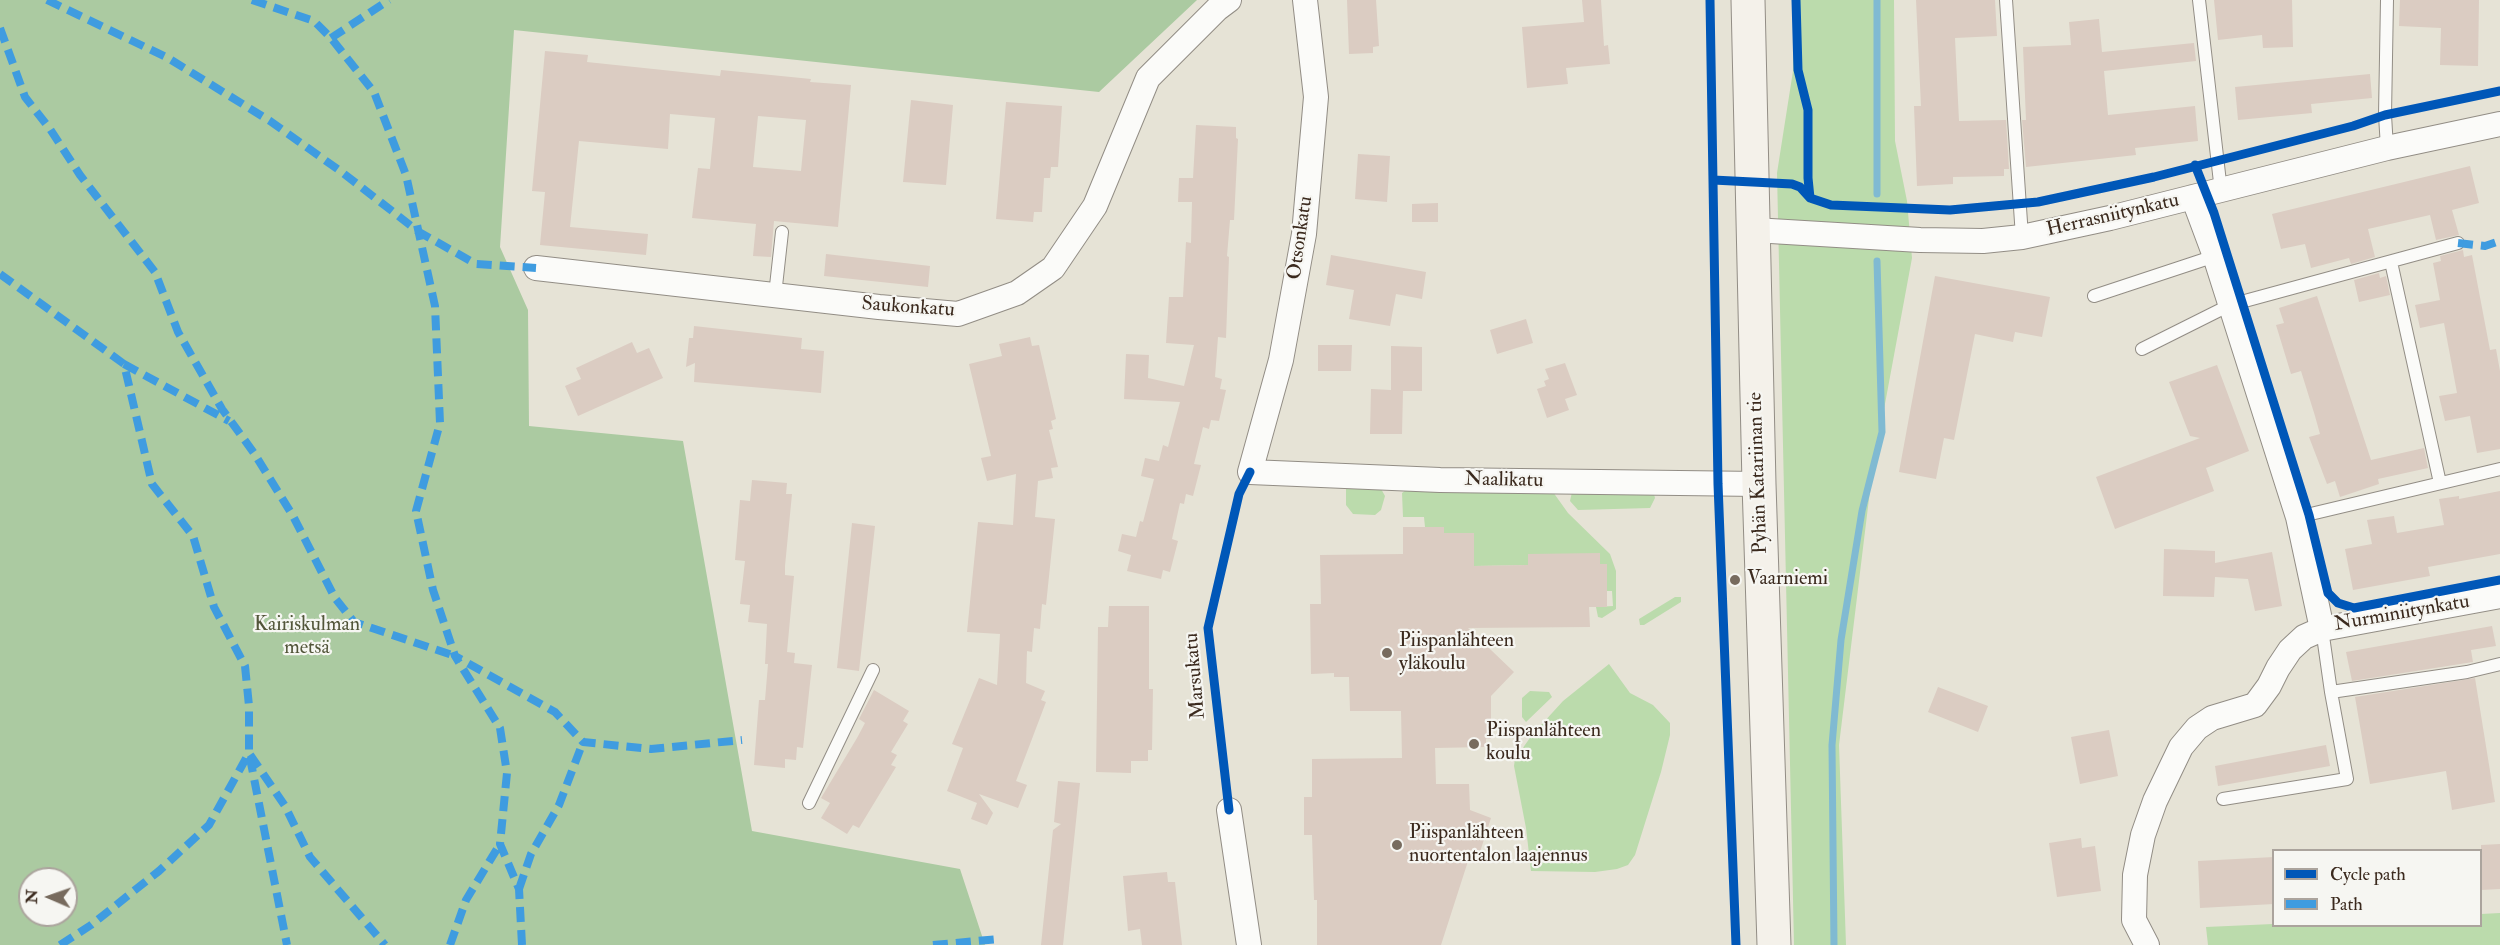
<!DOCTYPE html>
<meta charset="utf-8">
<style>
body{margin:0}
#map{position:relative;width:2500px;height:945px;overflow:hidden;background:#e6e3d6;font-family:"IM FELL Double Pica",serif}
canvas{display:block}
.legend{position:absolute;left:2272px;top:849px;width:210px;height:78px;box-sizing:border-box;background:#f6f6f2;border:2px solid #aba49d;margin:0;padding:8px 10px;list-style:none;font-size:18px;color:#3b2a1e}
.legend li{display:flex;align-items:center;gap:12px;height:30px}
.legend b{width:30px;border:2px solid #aba49d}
.north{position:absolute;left:18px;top:867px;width:60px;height:60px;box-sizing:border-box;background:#f6f6f2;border:2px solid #aba49d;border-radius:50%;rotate:272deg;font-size:16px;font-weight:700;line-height:24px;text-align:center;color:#3b2a1e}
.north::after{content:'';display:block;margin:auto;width:21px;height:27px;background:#776b5e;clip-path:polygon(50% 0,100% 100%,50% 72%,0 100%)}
</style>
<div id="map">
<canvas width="2500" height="945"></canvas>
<ul class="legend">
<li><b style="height:8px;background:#0057b8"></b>Cycle path</li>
<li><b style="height:8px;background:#3f9ce0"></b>Path</li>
</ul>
<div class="north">N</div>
</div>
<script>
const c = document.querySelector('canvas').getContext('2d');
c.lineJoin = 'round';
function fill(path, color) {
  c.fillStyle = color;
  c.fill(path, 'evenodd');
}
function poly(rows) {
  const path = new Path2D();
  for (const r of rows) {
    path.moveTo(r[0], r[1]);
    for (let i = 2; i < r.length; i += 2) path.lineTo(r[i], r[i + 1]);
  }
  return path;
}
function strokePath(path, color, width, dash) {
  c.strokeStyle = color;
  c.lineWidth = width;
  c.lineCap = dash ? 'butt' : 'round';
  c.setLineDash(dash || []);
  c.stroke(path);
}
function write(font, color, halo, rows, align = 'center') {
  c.font = font + ' "IM FELL Double Pica",serif';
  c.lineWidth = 4.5;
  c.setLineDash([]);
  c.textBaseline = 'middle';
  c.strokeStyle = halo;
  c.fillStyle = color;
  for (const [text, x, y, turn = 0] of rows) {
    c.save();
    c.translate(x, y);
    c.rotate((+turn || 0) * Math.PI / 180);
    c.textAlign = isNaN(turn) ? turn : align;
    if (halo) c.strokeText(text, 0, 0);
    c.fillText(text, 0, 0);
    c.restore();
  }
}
const green = poly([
 [1793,0,1894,0,1895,141,1907,201,1912,258,1872,474,1839,745,1846,945,1794,945,1777,173,1793,71],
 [1346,485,1380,487,1385,496,1381,510,1375,515,1353,514,1346,505],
 [1412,486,1472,493,1553,492,1568,513,1610,554,1616,571,1616,609,1602,618,1598,617,1596,607,1613,606,1612,591,1607,591,1607,564,1474,566,1474,533,1444,533,1444,527,1425,527,1424,517,1403,517,1402,493],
 [1572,492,1654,494,1655,498,1650,508,1578,510,1570,501],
 [1675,597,1681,597,1681,602,1644,625,1640,625,1639,619],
 [1609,664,1630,693,1653,705,1670,723,1670,735,1661,772,1635,855,1628,865,1617,869,1595,872,1531,871,1526,828,1514,766,1515,759,1532,735,1563,701],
 [1530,691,1549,692,1552,697,1526,722,1522,717,1522,698],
 [2500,913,2500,945,2208,945,2206,927,2273,924,2480,926,2481,914]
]);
const forest = poly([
 [0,0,1197,0,1099,92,514,30,500,247,528,310,529,426,683,441,752,831,960,869,985,945,0,945],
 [30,879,66,879,66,915,30,915]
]);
const stream = poly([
 [1877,194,1877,0],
 [1834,945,1832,745,1841,640,1862,511,1882,432,1877,261]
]);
const building = poly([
 [1347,0,1376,0,1379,46,1373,47,1373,53,1349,54],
 [1582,0,1601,0,1604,46,1608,45,1610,64,1566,68,1568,84,1527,88,1522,27,1584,22],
 [1916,0,1995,0,1997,36,1955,38,1959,121,2006,120,2009,169,2004,169,2004,176,1953,177,1953,184,1917,186,1914,106,1921,106],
 [2214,0,2292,0,2293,47,2263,48,2262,35,2218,40],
 [2400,0,2479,0,2478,66,2440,65,2441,28,2399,26],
 [2099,19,2102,52,2194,43,2196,61,2104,71,2108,115,2195,106,2198,141,2135,148,2136,155,2026,167,2022,120,2026,120,2023,47,2071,45,2069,22],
 [545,51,588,55,587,62,720,76,721,70,811,79,810,82,851,85,838,227,774,221,771,257,753,256,756,224,692,218,698,168,710,169,715,118,670,114,668,149,579,141,570,227,648,234,646,255,540,245,545,192,532,191],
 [758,116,806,120,801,171,753,167],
 [2370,74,2372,98,2311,104,2312,113,2238,120,2235,87],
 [911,100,953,105,946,185,903,182],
 [1006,102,1062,106,1058,167,1051,167,1050,178,1044,178,1042,212,1034,212,1033,222,996,219],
 [1196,125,1236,127,1236,138,1238,139,1234,220,1230,220,1227,256,1229,257,1226,338,1218,337,1215,377,1222,379,1220,389,1226,390,1219,421,1211,420,1209,429,1203,427,1194,464,1201,465,1193,496,1186,494,1184,504,1180,503,1172,539,1178,541,1170,572,1163,570,1161,579,1127,571,1131,555,1118,551,1122,534,1136,537,1140,521,1143,522,1154,479,1141,476,1145,458,1159,461,1163,445,1168,447,1180,402,1124,399,1126,354,1149,355,1148,378,1184,386,1194,345,1166,343,1169,297,1183,297,1186,242,1191,243,1192,202,1178,202,1179,178,1193,178],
 [1358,154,1390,156,1387,202,1355,199],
 [2470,166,2479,203,2452,210,2459,235,2436,240,2430,215,2368,229,2375,257,2351,264,2349,258,2311,268,2305,244,2281,249,2272,214],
 [1438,203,1438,222,1412,222,1412,204],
 [2463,250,2464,257,2472,255,2490,350,2496,349,2500,371,2500,449,2477,453,2470,416,2445,421,2439,396,2457,393,2444,323,2420,328,2415,305,2440,300,2433,263,2441,261,2440,256],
 [826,254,930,266,928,287,824,276],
 [1331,255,1426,272,1422,299,1396,294,1390,326,1349,319,1354,290,1326,285],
 [2379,273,2380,278,2386,276,2390,295,2359,302,2354,280],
 [1935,276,2050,297,2042,337,2015,332,2013,342,1975,334,1954,440,1944,438,1936,479,1899,472],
 [2317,296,2371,460,2424,448,2428,468,2378,479,2379,484,2340,497,2335,481,2327,484,2309,437,2320,434,2315,416,2301,371,2291,374,2276,325,2284,323,2279,308],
 [1526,319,1533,343,1497,354,1490,330],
 [694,326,802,338,801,349,824,351,821,393,694,382,695,363,686,367,689,338,693,338],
 [1030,337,1032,346,1039,345,1056,419,1051,421,1053,429,1049,430,1058,467,1051,468,1053,478,1038,481,1035,517,1055,519,1046,605,1042,604,1040,629,1034,628,1032,652,1027,651,1026,683,1045,691,1041,700,1046,702,1016,781,1027,785,1018,808,979,794,993,813,987,825,971,819,977,803,947,791,963,748,952,744,979,678,997,685,1000,634,967,632,978,522,1013,525,1016,474,987,481,981,458,991,456,969,364,1002,356,999,344],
 [632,342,637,353,649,348,663,378,578,416,565,386,581,379,576,368],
 [1318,345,1352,345,1351,371,1318,371],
 [1391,346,1422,347,1422,391,1403,391,1402,434,1370,434,1371,389,1391,390],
 [1565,363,1577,395,1565,399,1569,410,1547,418,1537,389,1546,386,1544,381,1549,379,1545,369],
 [2217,365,2249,451,2206,468,2214,491,2115,529,2096,477,2200,438,2190,436,2169,382],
 [752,480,787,483,786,494,792,494,785,566,785,575,794,576,787,652,795,653,794,663,812,665,803,748,797,747,796,760,785,759,785,768,754,765,759,700,765,700,768,664,765,664,767,624,748,622,750,605,740,604,745,561,735,560,740,500,750,501],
 [2500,491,2500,554,2428,567,2430,576,2353,590,2345,549,2372,544,2367,520,2394,516,2397,533,2444,525,2439,499,2459,496,2459,499],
 [852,523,875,526,859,671,837,668],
 [1403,527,1444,527,1444,533,1474,533,1474,566,1528,565,1528,554,1600,553,1600,564,1607,564,1607,607,1589,607,1590,627,1468,628,1514,672,1491,696,1491,739,1486,739,1486,747,1435,748,1436,784,1469,784,1470,810,1491,818,1478,858,1470,855,1441,945,1317,945,1317,900,1314,900,1312,835,1304,835,1304,797,1312,797,1312,759,1402,758,1401,711,1350,711,1349,677,1334,677,1334,673,1311,674,1310,604,1321,604,1320,555,1403,554],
 [2164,549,2215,551,2215,563,2272,552,2282,606,2255,611,2248,579,2215,577,2214,597,2163,596],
 [1109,606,1149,606,1149,689,1153,689,1152,750,1148,750,1148,761,1131,761,1131,773,1096,772,1098,627,1108,627],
 [2492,626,2496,646,2471,650,2473,662,2352,681,2346,652],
 [2475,678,2495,802,2452,810,2446,771,2370,784,2355,697],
 [1938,687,1988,706,1978,732,1928,712],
 [874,690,909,711,903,721,908,724,891,752,897,755,891,765,896,767,859,828,853,825,847,834,821,818,830,803,821,798,857,738,865,723,859,719],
 [2109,730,2118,776,2080,784,2071,737],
 [2326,745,2330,766,2218,786,2215,766],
 [1058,781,1080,783,1063,945,1041,945,1053,830,1061,824,1054,822],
 [2081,838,2082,848,2095,846,2101,891,2057,897,2049,843],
 [2500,844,2500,889,2481,890,2481,845],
 [2274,857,2274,904,2200,908,2198,861],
 [1167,872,1168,882,1175,882,1182,945,1142,945,1140,929,1128,931,1123,876]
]);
const lane = poly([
 [2006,0,2022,237],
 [2199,0,2221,191],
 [2387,148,2385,115,2387,0],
 [2391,262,2440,483],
 [775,295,782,232],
 [2094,296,2215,256],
 [2142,349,2230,305,2458,243],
 [2298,517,2500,469],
 [2322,629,2331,692,2467,672,2500,664],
 [2223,799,2347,779,2331,692],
 [809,803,873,670]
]);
const street = poly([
 [1305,0,1316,97,1304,234,1281,360,1250,472,1440,480,1759,484],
 [2193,197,2215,256,2298,517,2322,629,2500,596],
 [1754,230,1920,240,1983,241,2022,237,2110,218,2387,148,2500,124],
 [536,268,879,307,958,314,1017,293,1053,268,1095,206,1148,78,1217,9,1229,0],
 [1229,810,1249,945],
 [2147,945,2134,920,2135,875,2143,835,2155,801,2181,747,2197,728,2212,718,2255,705,2269,686,2278,668,2290,650,2304,637,2322,629]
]);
const secondary = poly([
 [1748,0,1759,484,1774,945]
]);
const quiet = poly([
 [47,0,168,58,270,121,343,173,419,232,476,264,536,268],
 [252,0,314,21,331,38,374,92,406,175,435,306,440,423,416,511,433,590,455,656],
 [0,28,25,97,50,129,80,175,155,272,178,332,222,409,254,453,293,516,335,598,354,622,455,656],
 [331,38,389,0],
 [2458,243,2485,246,2500,241],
 [0,274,124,364,152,484,193,536,214,607,245,666,249,706,249,753,287,945],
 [124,364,229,421],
 [519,889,531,854,559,805,583,742],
 [60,945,91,925,159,871,209,825,249,753,285,806,310,857,385,945],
 [450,945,466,900,500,844],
 [522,945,519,889,500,844,507,773,500,728,455,656,555,712,583,742,651,749,742,740],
 [933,945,999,939]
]);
const cycleway = poly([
 [1710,0,1718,484,1736,945],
 [1796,0,1798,70,1808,110,1808,178,1810,198],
 [2195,165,2214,213,2309,515,2328,593,2338,603,2354,608,2500,580],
 [1713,180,1792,184,1800,187,1810,198,1831,205,1950,210,2038,202,2154,177,2353,126,2385,115,2500,91],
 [1229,810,1208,628,1239,494,1250,472]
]);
const markers = [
 [1735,580,6,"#776b5e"],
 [1387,653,6,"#776b5e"],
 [1474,744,6,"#776b5e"],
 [1397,845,6,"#776b5e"]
];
const streetNames = [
 ["Herrasniitynkatu",2113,216,-13],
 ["Otsonkatu",1301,238,-82],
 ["Saukonkatu",908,308,4],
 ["Pyhän Katariinan tie",1759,473,-92],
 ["Naalikatu",1504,481,1],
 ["Nurminiitynkatu",2402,614,-10],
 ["Marsukatu",1196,676,-95]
];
const poiNames = [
 ["Vaarniemi",1747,580],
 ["Piispanlähteen",1399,642],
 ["yläkoulu",1399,665],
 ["Piispanlähteen",1486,732],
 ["koulu",1486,755],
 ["Piispanlähteen",1409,834],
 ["nuortentalon laajennus",1409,857]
];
const parkNames = [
 ["Kairiskulman",307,626],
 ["metsä",307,649]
];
fill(green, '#bbdbac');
fill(forest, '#abcaa1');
strokePath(stream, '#80bad2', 7);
fill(building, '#dbccc2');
strokePath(lane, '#928d85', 14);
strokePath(street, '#928d85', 26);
strokePath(secondary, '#928d85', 35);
strokePath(lane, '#fbfbf9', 12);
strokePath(street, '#fbfbf9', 24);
strokePath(secondary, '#f4f1ea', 33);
strokePath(quiet, '#3f9ce0', 8, [15, 8]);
strokePath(cycleway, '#0057b8', 9);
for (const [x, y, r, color] of markers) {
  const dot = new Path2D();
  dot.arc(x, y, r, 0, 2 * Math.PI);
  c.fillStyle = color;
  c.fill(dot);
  strokePath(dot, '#f6f6f2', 2);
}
write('20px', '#3b2a1e', '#f6f6f2', streetNames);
write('20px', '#3b2a1e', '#f6f6f2', poiNames, 'left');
write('20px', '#525539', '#f6f6f2', parkNames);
</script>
